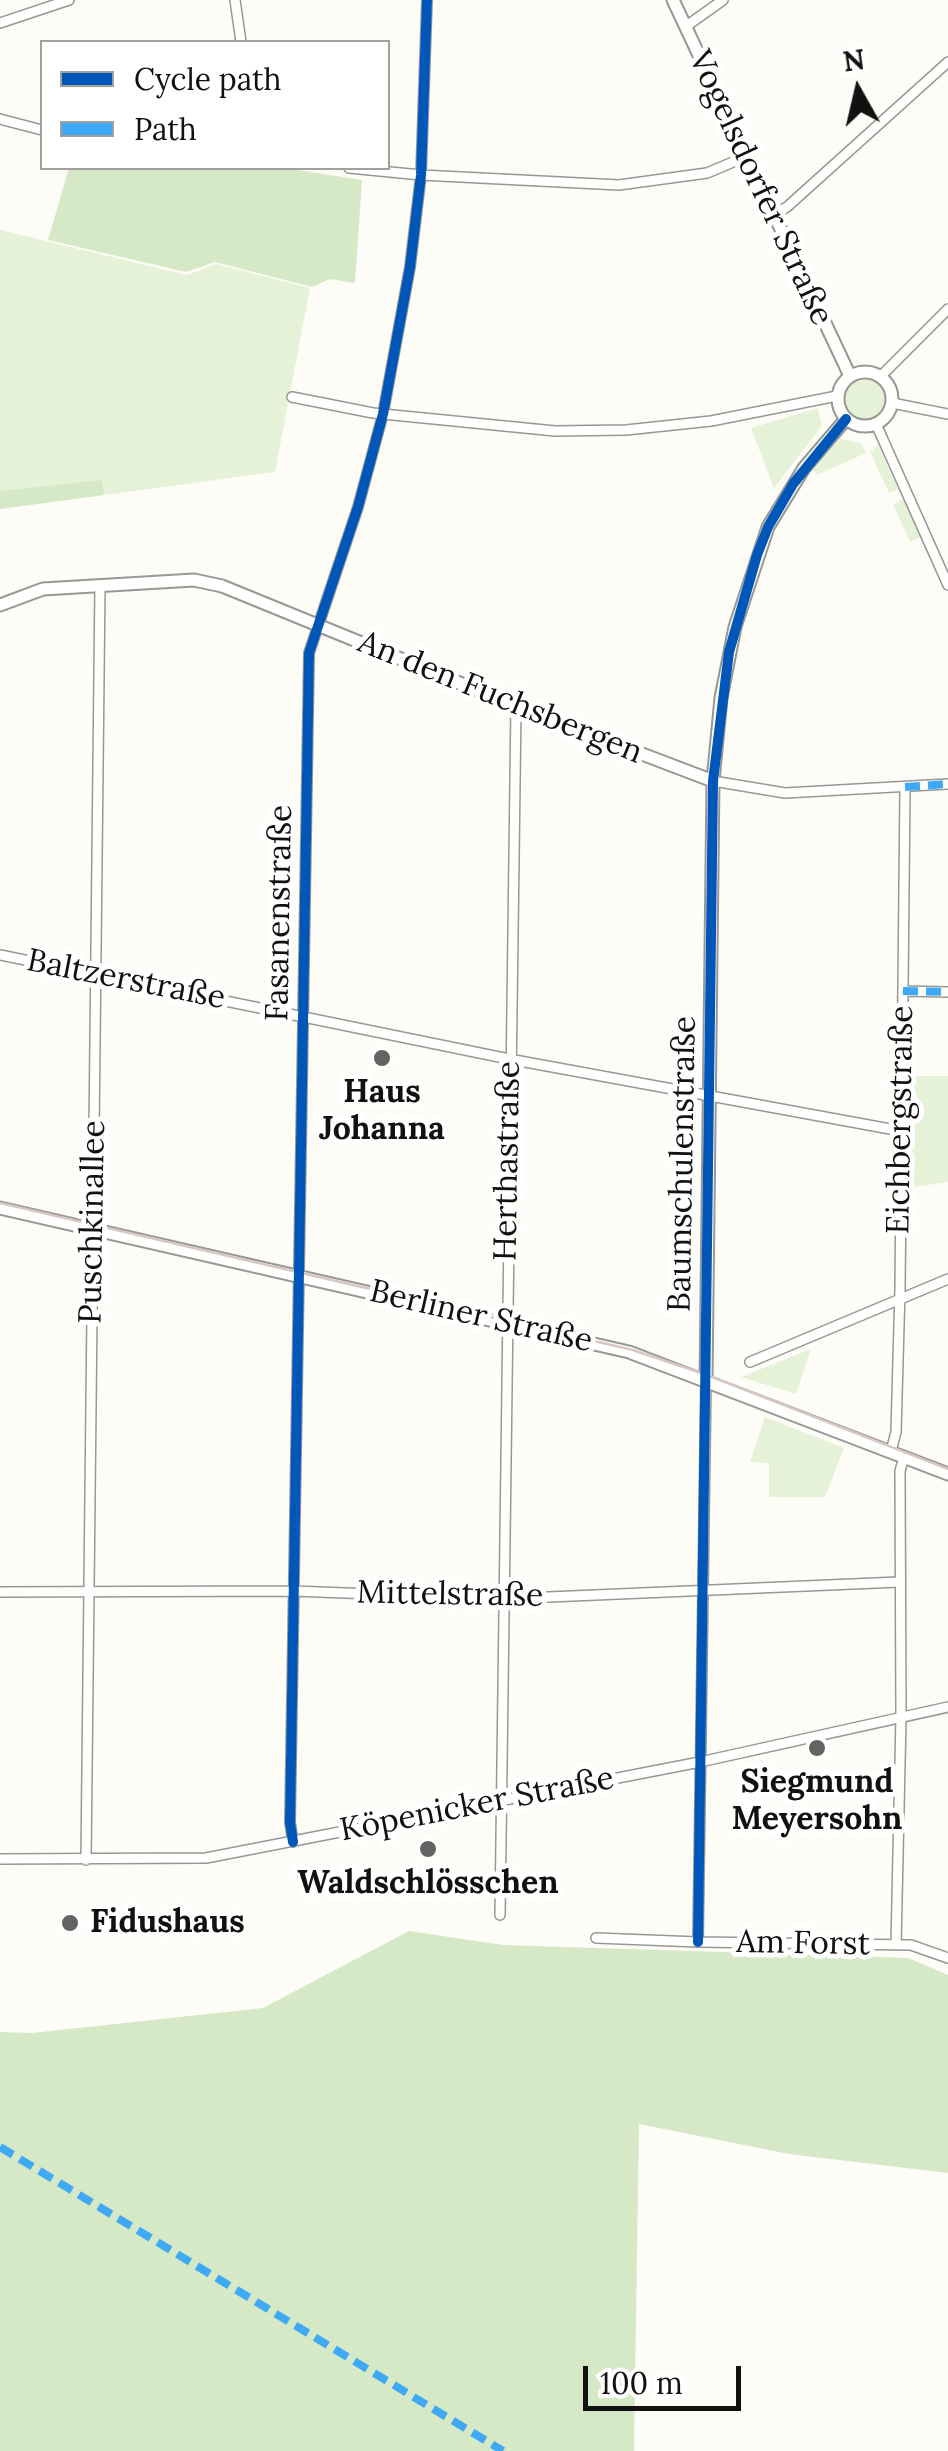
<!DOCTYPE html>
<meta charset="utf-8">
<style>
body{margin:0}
#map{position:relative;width:948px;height:2451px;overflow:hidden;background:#fdfcf7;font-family:Lora,serif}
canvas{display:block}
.legend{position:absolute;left:40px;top:40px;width:350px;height:130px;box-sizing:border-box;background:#fff;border:2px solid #a0a0a0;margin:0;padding:12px 18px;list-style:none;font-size:30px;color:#111}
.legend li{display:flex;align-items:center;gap:20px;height:50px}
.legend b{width:50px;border:2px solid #a0a0a0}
.north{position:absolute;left:808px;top:40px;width:100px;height:100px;-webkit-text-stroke:8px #fff;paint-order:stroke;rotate:352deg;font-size:28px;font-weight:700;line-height:40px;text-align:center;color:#111}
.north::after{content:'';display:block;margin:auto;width:35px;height:45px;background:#111;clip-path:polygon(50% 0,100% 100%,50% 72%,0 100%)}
.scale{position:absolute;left:583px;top:2366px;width:158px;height:45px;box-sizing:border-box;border:5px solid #111;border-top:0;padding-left:12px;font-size:30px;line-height:35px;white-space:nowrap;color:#111;-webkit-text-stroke:8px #fff;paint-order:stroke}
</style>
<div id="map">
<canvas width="948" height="2451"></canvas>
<ul class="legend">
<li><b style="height:12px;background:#0057b8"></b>Cycle path</li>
<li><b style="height:12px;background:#3fa9f5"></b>Path</li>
</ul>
<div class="north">N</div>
<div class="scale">100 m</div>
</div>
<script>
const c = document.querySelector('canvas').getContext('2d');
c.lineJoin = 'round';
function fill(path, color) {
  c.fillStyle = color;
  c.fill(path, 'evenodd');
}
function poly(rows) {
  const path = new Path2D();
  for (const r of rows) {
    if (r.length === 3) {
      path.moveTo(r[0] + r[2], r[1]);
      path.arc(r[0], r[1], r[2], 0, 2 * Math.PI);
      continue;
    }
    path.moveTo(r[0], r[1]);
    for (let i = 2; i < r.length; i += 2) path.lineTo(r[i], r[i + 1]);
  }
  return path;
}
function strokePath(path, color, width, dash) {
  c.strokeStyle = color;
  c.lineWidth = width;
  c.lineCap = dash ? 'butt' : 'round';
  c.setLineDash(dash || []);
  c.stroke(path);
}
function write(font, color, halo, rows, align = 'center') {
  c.font = font + ' Lora,serif';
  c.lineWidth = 10;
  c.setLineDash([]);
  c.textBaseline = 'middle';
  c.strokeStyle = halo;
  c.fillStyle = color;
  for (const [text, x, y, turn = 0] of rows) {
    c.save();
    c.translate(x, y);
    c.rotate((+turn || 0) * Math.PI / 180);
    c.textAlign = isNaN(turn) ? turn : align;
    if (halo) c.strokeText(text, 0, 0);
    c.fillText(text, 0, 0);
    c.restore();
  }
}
const green = poly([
 [0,230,187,275,216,264,310,288,275,472,0,509],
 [865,399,21],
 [818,408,822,426,774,488,751,428],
 [840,439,861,443,866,453,817,475,812,469],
 [878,445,898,489,889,493,870,452],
 [904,499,921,537,910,542,893,504],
 [908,1076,948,1076,948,1182,907,1188],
 [811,1349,796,1394,741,1377],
 [765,1417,844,1448,825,1497,769,1497,769,1463,750,1462]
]);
const forest = poly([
 [69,168,285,168,362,180,355,283,330,279,312,287,215,262,186,272,48,240],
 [102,480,104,495,0,509,0,491],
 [409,1931,503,1945,908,1958,948,1975,948,2173,789,2154,639,2124,634,2451,0,2451,0,2032,32,2033,263,2008]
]);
const minor = poly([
 [235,0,241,42],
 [0,23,69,0],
 [685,27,723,0],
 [0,119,42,130],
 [349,168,421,175,619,185,707,173,745,157],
 [773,215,787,207,948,62],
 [881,376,948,309],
 [292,397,373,413,555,431,626,430,711,421,837,396],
 [892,403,948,414],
 [876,424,948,585],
 [713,781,785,793,948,784],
 [0,955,509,1059,901,1131],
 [903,991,948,992],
 [750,1362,948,1279],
 [891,1451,896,1432,900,1289,905,787],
 [0,1592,293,1591,502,1599,899,1582],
 [293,1842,290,1822,309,653,358,507,383,414,410,267,421,175,427,0],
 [0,1859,206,1858,700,1762,948,1707],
 [86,1860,100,585],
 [500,1915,516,706],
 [596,1938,698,1942,911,1945,948,1958],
 [698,1942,706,1380],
 [896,1945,901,1718,900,1471,904,1457]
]);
const tertiary = poly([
 [673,0,850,376],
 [865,399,27],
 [0,605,43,589,194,580,222,586,516,706,713,781],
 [0,1208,629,1352,948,1474],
 [706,1380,713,781,721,698,735,627,768,527,804,468,846,419]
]);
const tram = poly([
 [0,1203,633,1350,707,1375,948,1469]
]);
const quiet = poly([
 [905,787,948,784],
 [903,991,948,992],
 [0,2147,503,2451]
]);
const cycleway = poly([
 [293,1842,290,1822,309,653,358,507,383,414,410,267,421,175,427,0],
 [698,1942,713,781,729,652,757,555,768,527,793,484,846,419]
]);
const markers = [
 [382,1058,10,"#646362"],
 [817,1748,10,"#646362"],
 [428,1849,10,"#646362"],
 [70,1923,10,"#646362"]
];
const streetNames = [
 ["Vogelsdorfer Straße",760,188,65],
 ["An den Fuchsbergen",500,698,22],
 ["Fasanenstraße",280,913,-89],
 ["Baltzerstraße",126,980,11],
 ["Eichbergstraße",901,1120,-89],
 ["Herthastraße",508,1161,-89],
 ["Baumschulenstraße",683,1164,-89],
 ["Puschkinallee",93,1222,-89],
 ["Berliner Straße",481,1317,13],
 ["Mittelstraße",450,1595,1],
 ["Köpenicker Straße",477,1805,-11],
 ["Am Forst",803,1944,1]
];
const poiNames = [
 ["Haus",382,1093],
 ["Johanna",382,1130],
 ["Siegmund",817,1783],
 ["Meyersohn",817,1820],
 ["Waldschlösschen",428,1884],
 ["Fidushaus",90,1923,"left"]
];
fill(green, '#e6f2d8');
fill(forest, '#d6e9c6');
strokePath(minor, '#979795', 12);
strokePath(tertiary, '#979795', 15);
strokePath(minor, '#fffffe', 9);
strokePath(tertiary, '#fffffe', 11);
strokePath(tram, '#d8c6c6', 2.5);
strokePath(quiet, '#3fa9f5', 8, [15, 8]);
strokePath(cycleway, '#0057b8', 10);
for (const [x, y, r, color] of markers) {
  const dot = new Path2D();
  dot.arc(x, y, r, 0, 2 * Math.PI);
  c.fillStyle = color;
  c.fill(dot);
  strokePath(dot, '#fff', 4);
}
write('32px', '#111', '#fff', streetNames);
write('bold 32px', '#111', '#fff', poiNames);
</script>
